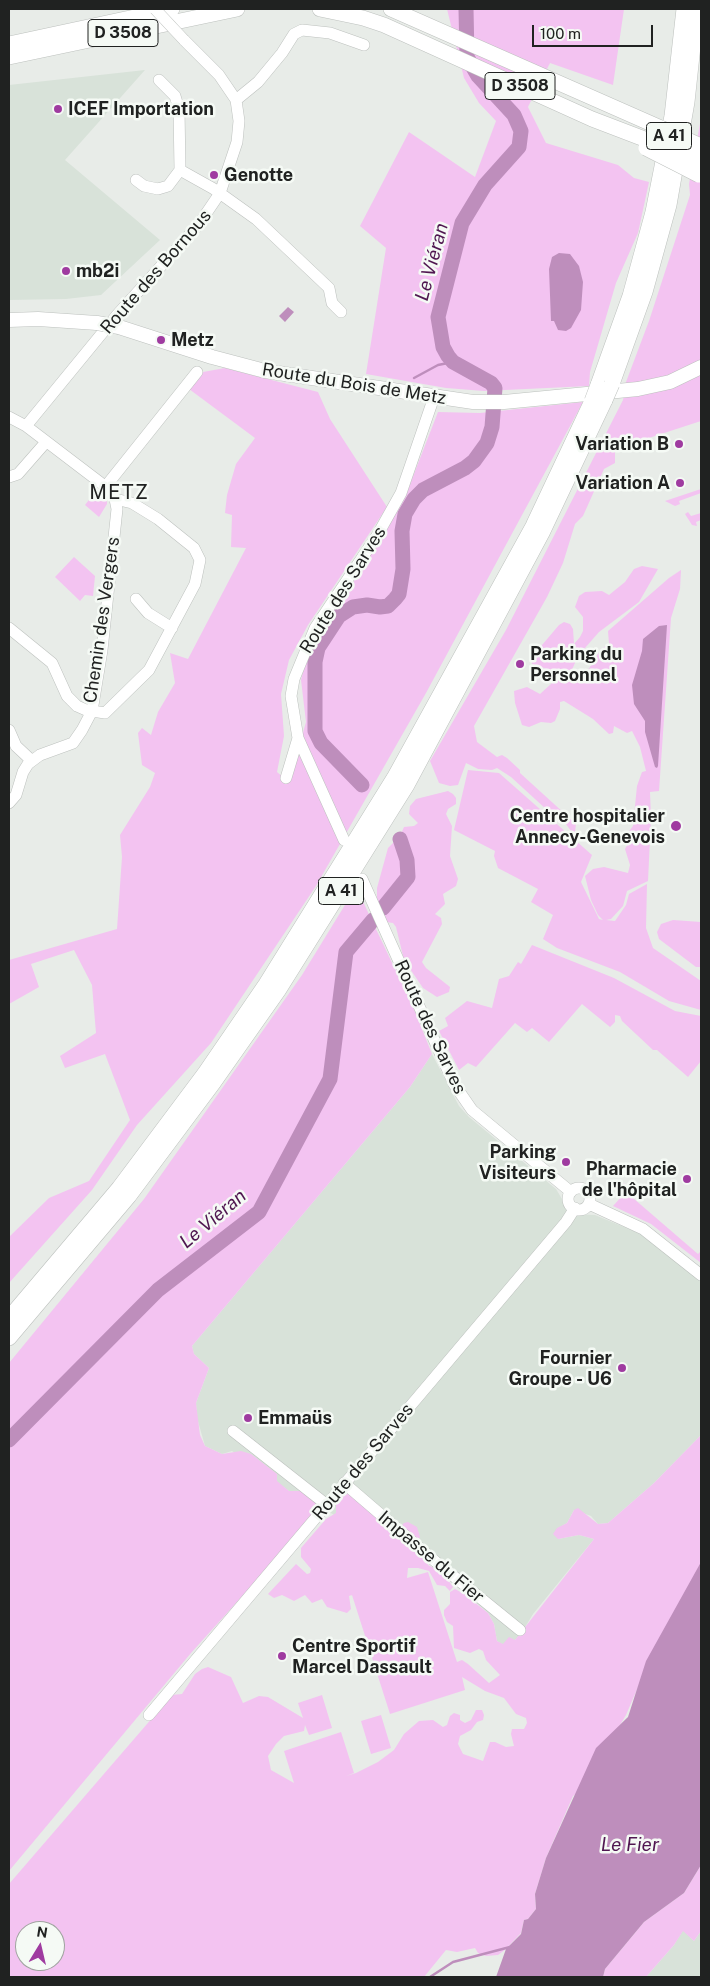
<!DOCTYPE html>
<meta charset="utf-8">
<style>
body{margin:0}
#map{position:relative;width:710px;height:1986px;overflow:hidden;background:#e8ece8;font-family:"Public Sans",sans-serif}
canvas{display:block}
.frame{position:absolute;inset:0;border:10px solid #202221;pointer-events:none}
.north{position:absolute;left:15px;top:1921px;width:50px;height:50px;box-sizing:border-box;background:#f5faf5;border:1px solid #a0a4a0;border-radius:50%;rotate:9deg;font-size:14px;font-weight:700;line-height:20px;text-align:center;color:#202221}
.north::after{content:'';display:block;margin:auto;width:18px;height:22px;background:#9f3ba0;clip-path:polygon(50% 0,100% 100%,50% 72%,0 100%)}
.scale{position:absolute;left:532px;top:25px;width:121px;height:22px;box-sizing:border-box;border:2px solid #202221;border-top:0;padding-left:6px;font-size:15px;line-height:18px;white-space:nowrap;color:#202221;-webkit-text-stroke:4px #f5faf5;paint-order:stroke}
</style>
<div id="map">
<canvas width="710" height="1986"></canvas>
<div class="frame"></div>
<div class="north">N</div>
<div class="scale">100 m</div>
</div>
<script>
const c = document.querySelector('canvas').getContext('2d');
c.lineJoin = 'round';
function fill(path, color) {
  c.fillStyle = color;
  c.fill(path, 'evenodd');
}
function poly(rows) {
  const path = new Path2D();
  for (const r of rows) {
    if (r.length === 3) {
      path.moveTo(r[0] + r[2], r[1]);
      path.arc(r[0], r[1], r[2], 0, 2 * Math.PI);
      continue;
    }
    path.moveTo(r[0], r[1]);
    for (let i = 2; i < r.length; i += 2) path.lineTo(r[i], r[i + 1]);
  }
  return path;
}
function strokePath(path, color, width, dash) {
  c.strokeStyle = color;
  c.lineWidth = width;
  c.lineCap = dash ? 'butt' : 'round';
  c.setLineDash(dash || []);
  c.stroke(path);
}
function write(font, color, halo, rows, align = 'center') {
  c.font = font + ' "Public Sans",sans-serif';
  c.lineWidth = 5;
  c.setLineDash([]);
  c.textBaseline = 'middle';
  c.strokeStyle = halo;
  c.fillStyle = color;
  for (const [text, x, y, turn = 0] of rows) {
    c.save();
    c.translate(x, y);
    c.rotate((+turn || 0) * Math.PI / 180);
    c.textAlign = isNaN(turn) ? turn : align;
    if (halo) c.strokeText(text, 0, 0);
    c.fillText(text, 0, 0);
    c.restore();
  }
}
const built = poly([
 [145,70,65,160,160,240,101,295,66,299,9,300,9,85],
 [432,1054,459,1106,469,1117,556,1189,571,1214,595,1215,641,1234,701,1281,701,1435,654,1483,608,1523,598,1524,591,1516,574,1510,567,1523,557,1529,558,1539,579,1535,594,1539,533,1614,521,1634,515,1640,503,1645,497,1641,494,1624,488,1613,354,1499,337,1517,316,1503,304,1491,289,1491,232,1451,222,1454,205,1446,197,1418,196,1403,209,1368,194,1354,192,1346,410,1087],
 [683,1930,694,1941,701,1931,701,1977,646,1977,674,1945]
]);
const green = poly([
 [447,9,624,9,613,85,550,63,528,107,546,143,618,165,634,178,649,182,638,233,616,283,590,372,589,386,484,391,446,388,366,374,386,248,360,226,409,132,475,177,496,121,479,103,464,78],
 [701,118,701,421,615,449,615,463,604,469,583,516,575,524,563,563,547,597,474,726,477,742,497,757,502,755,507,758,520,770,520,773,576,824,575,832,571,831,563,820,547,810,511,777,497,768,492,770,478,769,466,763,458,785,450,786,439,783,430,761,506,630,623,400,626,382,649,321,690,195,689,184],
 [225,368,318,392,330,419,387,507,308,625,289,660,281,694,284,736,277,772,289,782,306,722,301,680,306,660,405,497,438,412,480,413,583,402,426,693,316,886,211,1043,137,1125,92,1190,9,1283,9,1237,49,1198,89,1181,130,1120,105,1054,65,1068,60,1056,96,1033,92,985,74,950,31,964,39,987,9,1004,9,960,117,929,122,857,120,835,150,787,155,773,142,765,138,733,142,728,151,735,158,712,175,683,170,653,188,659,246,548,231,547,232,515,225,513,227,495,236,464,255,438,189,389,203,372],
 [99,487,107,494,107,504,99,517,85,505],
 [701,489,701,493,679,501,680,504,675,506,665,501],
 [688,512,691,516,701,513,701,520,696,522,697,526,692,525,685,514],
 [74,557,95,576,93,596,85,595,80,601,55,577],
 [642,566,658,569,639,602,599,632,578,656,567,681,582,680,601,649,609,644,608,631,669,578,681,570,680,589,671,618,659,791,650,792,651,818,648,881,627,891,623,906,611,919,606,920,615,921,626,905,629,894,647,884,646,928,653,948,701,981,701,1010,669,1001,620,972,557,948,543,939,553,915,531,902,538,889,498,868,494,856,495,851,454,830,468,770,499,773,592,855,581,882,599,919,603,920,598,915,591,900,585,876,593,869,604,867,628,873,630,865,625,849,630,840,627,834,633,826,637,786,642,772,646,771,640,747,632,731,627,733,614,726,613,733,609,734,593,719,564,701,560,702,560,709,555,721,551,723,541,722,529,727,522,725,515,703,514,691,527,687,540,694,551,684,554,679,552,674,547,669,532,664,531,658,559,625,564,622,570,624,573,629,574,644,580,637,583,631,583,617,575,607,579,596,585,592,602,591,609,595,625,582,634,569],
 [448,791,453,794,456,798,456,804,448,809,446,814,452,826,450,856,458,879,456,886,443,894,445,904,435,914,441,918,442,924,422,962,426,968,450,987,449,992,437,997,423,988,404,960,396,927,393,923,386,922,377,911,377,888,388,848,400,836,404,827,414,826,418,823,409,814,410,806,416,799],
 [356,887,414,1009,432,1054,410,1087,192,1346,194,1354,209,1368,196,1403,200,1435,205,1446,222,1454,241,1451,251,1454,277,1474,277,1481,289,1491,304,1491,316,1503,315,1511,282,1552,191,1653,9,1871,9,1363,144,1199,302,975],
 [673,920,701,922,701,967,696,967,659,939,657,932,661,924],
 [532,945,614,978,675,1011,701,1016,701,1061,688,1077,657,1050,653,1050,622,1021,620,1016,615,1015,615,1022,610,1027,582,1004,549,1042,532,1028,527,1032,515,1023,476,1067,468,1063,459,1070,439,1031,448,1026,445,1018,467,1001,492,1008,499,979,509,976,518,962,521,964],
 [624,1183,629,1188,626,1192,698,1254,701,1251,701,1263,651,1224,613,1206,623,1195,619,1190],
 [701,1435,701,1572,638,1687,626,1715,582,1789,573,1796,546,1858,535,1894,536,1909,528,1919,524,1920,521,1933,506,1949,498,1955,486,1956,478,1953,475,1948,457,1952,446,1950,424,1977,9,1977,9,1884,172,1695,182,1694,195,1674,202,1669,208,1667,231,1677,243,1703,259,1696,268,1697,303,1718,298,1703,322,1695,332,1728,309,1735,305,1725,304,1731,284,1736,276,1744,268,1756,271,1770,294,1783,284,1751,341,1732,354,1773,346,1776,356,1773,378,1762,394,1750,404,1734,419,1721,433,1720,443,1727,447,1725,450,1716,454,1713,460,1715,460,1720,465,1723,471,1720,476,1710,482,1710,484,1715,483,1720,477,1722,471,1730,460,1736,458,1744,463,1754,483,1761,490,1742,495,1742,506,1747,514,1746,511,1734,512,1729,524,1729,527,1723,526,1718,516,1714,504,1698,485,1691,462,1677,465,1690,390,1714,352,1595,355,1594,349,1596,351,1609,347,1613,327,1607,322,1599,312,1603,305,1595,294,1601,282,1595,274,1598,268,1594,296,1564,307,1574,310,1573,311,1569,301,1557,301,1548,326,1519,336,1513,336,1502,339,1497,350,1493,382,1521,384,1526,397,1531,404,1523,408,1522,417,1527,420,1537,417,1541,428,1565,442,1572,453,1587,450,1591,445,1586,437,1585,429,1571,418,1568,408,1568,407,1578,428,1572,457,1662,462,1660,468,1664,489,1683,500,1675,486,1660,483,1651,479,1649,470,1653,454,1648,453,1626,447,1622,444,1615,444,1610,450,1604,450,1592,455,1589,464,1594,488,1613,494,1624,497,1641,503,1644,509,1637,515,1640,594,1539,579,1535,558,1539,553,1534,557,1528,567,1523,574,1510,578,1508,598,1524,608,1523,654,1483],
 [25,1931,55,1931,55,1961,25,1961],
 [381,1715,391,1748,371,1754,361,1721],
 [701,1865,701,1931,694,1941,683,1931,674,1945,646,1977,603,1977,605,1969,644,1922,684,1893]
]);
const water = poly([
 [559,253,570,254,579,266,583,282,581,310,571,328,566,331,558,330,554,321,551,321,549,269,552,257],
 [288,307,294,312,285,322,279,316],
 [667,625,658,766,657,768,655,767,645,732,645,721,634,704,632,685,642,651,643,639,659,626],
 [701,1562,701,1865,684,1893,644,1922,605,1969,603,1977,496,1977,506,1949,521,1934,524,1920,528,1919,536,1909,535,1894,546,1858,596,1748,628,1717,646,1661]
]);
const stream = poly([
 [414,378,438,365,453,362],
 [430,1977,453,1962,510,1947]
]);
const river = poly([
 [362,785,321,743,315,731,315,662,318,648,339,616,353,607,367,605,380,607,388,606,395,599,399,594,403,569,402,531,405,514,414,499,423,490,465,468,474,461,487,443,492,427,495,388,491,383,453,362,448,356,443,347,438,317,462,223,485,185,519,147,521,131,514,115,478,76,467,57,466,9],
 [383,908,408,877,407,860,400,839],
 [9,1440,158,1290,259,1212,330,1079,346,952,373,920]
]);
const minor = poly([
 [159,80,175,96,179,109,180,170],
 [236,100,258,82,282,53,294,34,302,30,330,33,364,45],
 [136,180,144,186,158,189,168,186,180,170,214,189,256,219,329,288,332,303,341,312],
 [9,417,26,426,110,490,115,499,117,509,102,650,92,711,82,730,73,743,40,755,28,764,23,772,16,795,9,803],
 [26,426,117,315,199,224,220,193,237,142,239,121,236,100,219,75,184,40],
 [9,477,18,474,46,442],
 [106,486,197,372],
 [136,599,148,613,172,628],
 [9,628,52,663,67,696,77,706,86,710,105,713,149,670,195,584,200,560,194,548,158,519,132,503,115,499],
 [9,730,16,746,32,761],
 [286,778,298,738],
 [344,840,298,738,291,696,294,679,315,628,378,534,401,493,434,397],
 [362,879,454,1084,472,1110,571,1192],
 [579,1199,11],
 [589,1204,643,1229,701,1275],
 [233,1431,327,1505],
 [344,1483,436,1562,520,1630],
 [149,1715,566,1222,575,1208]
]);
const major = poly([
 [9,320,38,319,97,323],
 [119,327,212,357,265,371,473,402,504,402,638,389,670,382,701,367]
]);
const highway = poly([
 [320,9,363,18,384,25,592,119,647,140],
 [391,9,661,128],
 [9,44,172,9],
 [9,57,237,9],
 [612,384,645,292,669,205,687,102,697,9],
 [598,385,630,296,653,212,672,116,684,9],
 [9,1318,119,1188,205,1073,266,984,394,778,533,526,592,401],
 [9,1338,129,1196,214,1082,278,991,407,785,542,533,605,400]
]);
const minorBridge = poly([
 [155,9,184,40]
]);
const majorBridge = poly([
 [97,323,119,327]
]);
const highwayBridge = poly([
 [661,128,701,146],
 [658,144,700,161],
 [646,148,699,175],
 [605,400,612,384],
 [592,401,598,385]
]);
const markers = [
 [58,109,5,"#9f3ba0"],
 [214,175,5,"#9f3ba0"],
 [66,271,5,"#9f3ba0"],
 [161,340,5,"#9f3ba0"],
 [679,444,5,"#9f3ba0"],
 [680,483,5,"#9f3ba0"],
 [520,664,5,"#9f3ba0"],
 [676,826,6,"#9f3ba0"],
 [566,1162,5,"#9f3ba0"],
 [687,1179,5,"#9f3ba0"],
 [622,1368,5,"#9f3ba0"],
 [248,1418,5,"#9f3ba0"],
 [282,1656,5,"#9f3ba0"]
];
const shields = [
 [123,33,70],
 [520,86,70],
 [669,136,45],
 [341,891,45]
];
const shieldNames = [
 ["D 3508",123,33],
 ["D 3508",520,86],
 ["A 41",669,136],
 ["A 41",341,891]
];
const poiNames = [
 ["ICEF Importation",68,109],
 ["Genotte",224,175],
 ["mb2i",76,271],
 ["Metz",171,340],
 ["Variation B",669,444,"right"],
 ["Variation A",670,483,"right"],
 ["Parking du",530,654],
 ["Personnel",530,675],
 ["Centre hospitalier",665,816,"right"],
 ["Annecy-Genevois",665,837,"right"],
 ["Parking",556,1152,"right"],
 ["Visiteurs",556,1173,"right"],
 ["Pharmacie",677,1169,"right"],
 ["de l'hôpital",677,1190,"right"],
 ["Fournier",612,1358,"right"],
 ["Groupe - U6",612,1379,"right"],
 ["Emmaüs",258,1418],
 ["Centre Sportif",292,1646],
 ["Marcel Dassault",292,1667]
];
const streetNames = [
 ["Route des Bornous",156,272,-49],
 ["Route du Bois de Metz",354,384,9],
 ["Route des Sarves",343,590,-58],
 ["Chemin des Vergers",102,620,-82],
 ["Route des Sarves",430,1027,65],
 ["Route des Sarves",363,1462,-50],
 ["Impasse du Fier",431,1557,40]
];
const waterNames = [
 ["Le Viéran",432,262,-75],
 ["Le Viéran",213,1219,-40],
 ["Le Fier",630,1845]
];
const quarterNames = [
 ["METZ",119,493]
];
fill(built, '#d8e2d9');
fill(green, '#f3c3f1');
fill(water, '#be8ebc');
strokePath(stream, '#be8ebc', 2.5);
strokePath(river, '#be8ebc', 15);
strokePath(minor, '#bdc1be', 12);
strokePath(major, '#bdc1be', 15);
strokePath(highway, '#bdc1be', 16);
strokePath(minor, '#fff', 11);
strokePath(major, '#fff', 14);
strokePath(highway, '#fff', 15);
strokePath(minorBridge, '#bdc1be', 12, []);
strokePath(majorBridge, '#bdc1be', 15, []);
strokePath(highwayBridge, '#bdc1be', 16, []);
strokePath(minorBridge, '#fff', 11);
strokePath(majorBridge, '#fff', 14);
strokePath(highwayBridge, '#fff', 15);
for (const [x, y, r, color] of markers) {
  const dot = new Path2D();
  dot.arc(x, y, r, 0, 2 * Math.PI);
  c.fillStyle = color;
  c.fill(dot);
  strokePath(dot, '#f5faf5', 2);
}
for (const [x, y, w] of shields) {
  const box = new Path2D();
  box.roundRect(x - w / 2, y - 13.5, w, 27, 4);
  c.fillStyle = '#f5faf5';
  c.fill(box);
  strokePath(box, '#202221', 1);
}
write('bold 16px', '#202221', null, shieldNames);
write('bold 18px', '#202221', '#f5faf5', poiNames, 'left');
write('18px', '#202221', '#f5faf5', streetNames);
write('italic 19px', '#501751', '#f5faf5', waterNames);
c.letterSpacing = '1px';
write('20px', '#202221', '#f5faf5', quarterNames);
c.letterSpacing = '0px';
</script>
